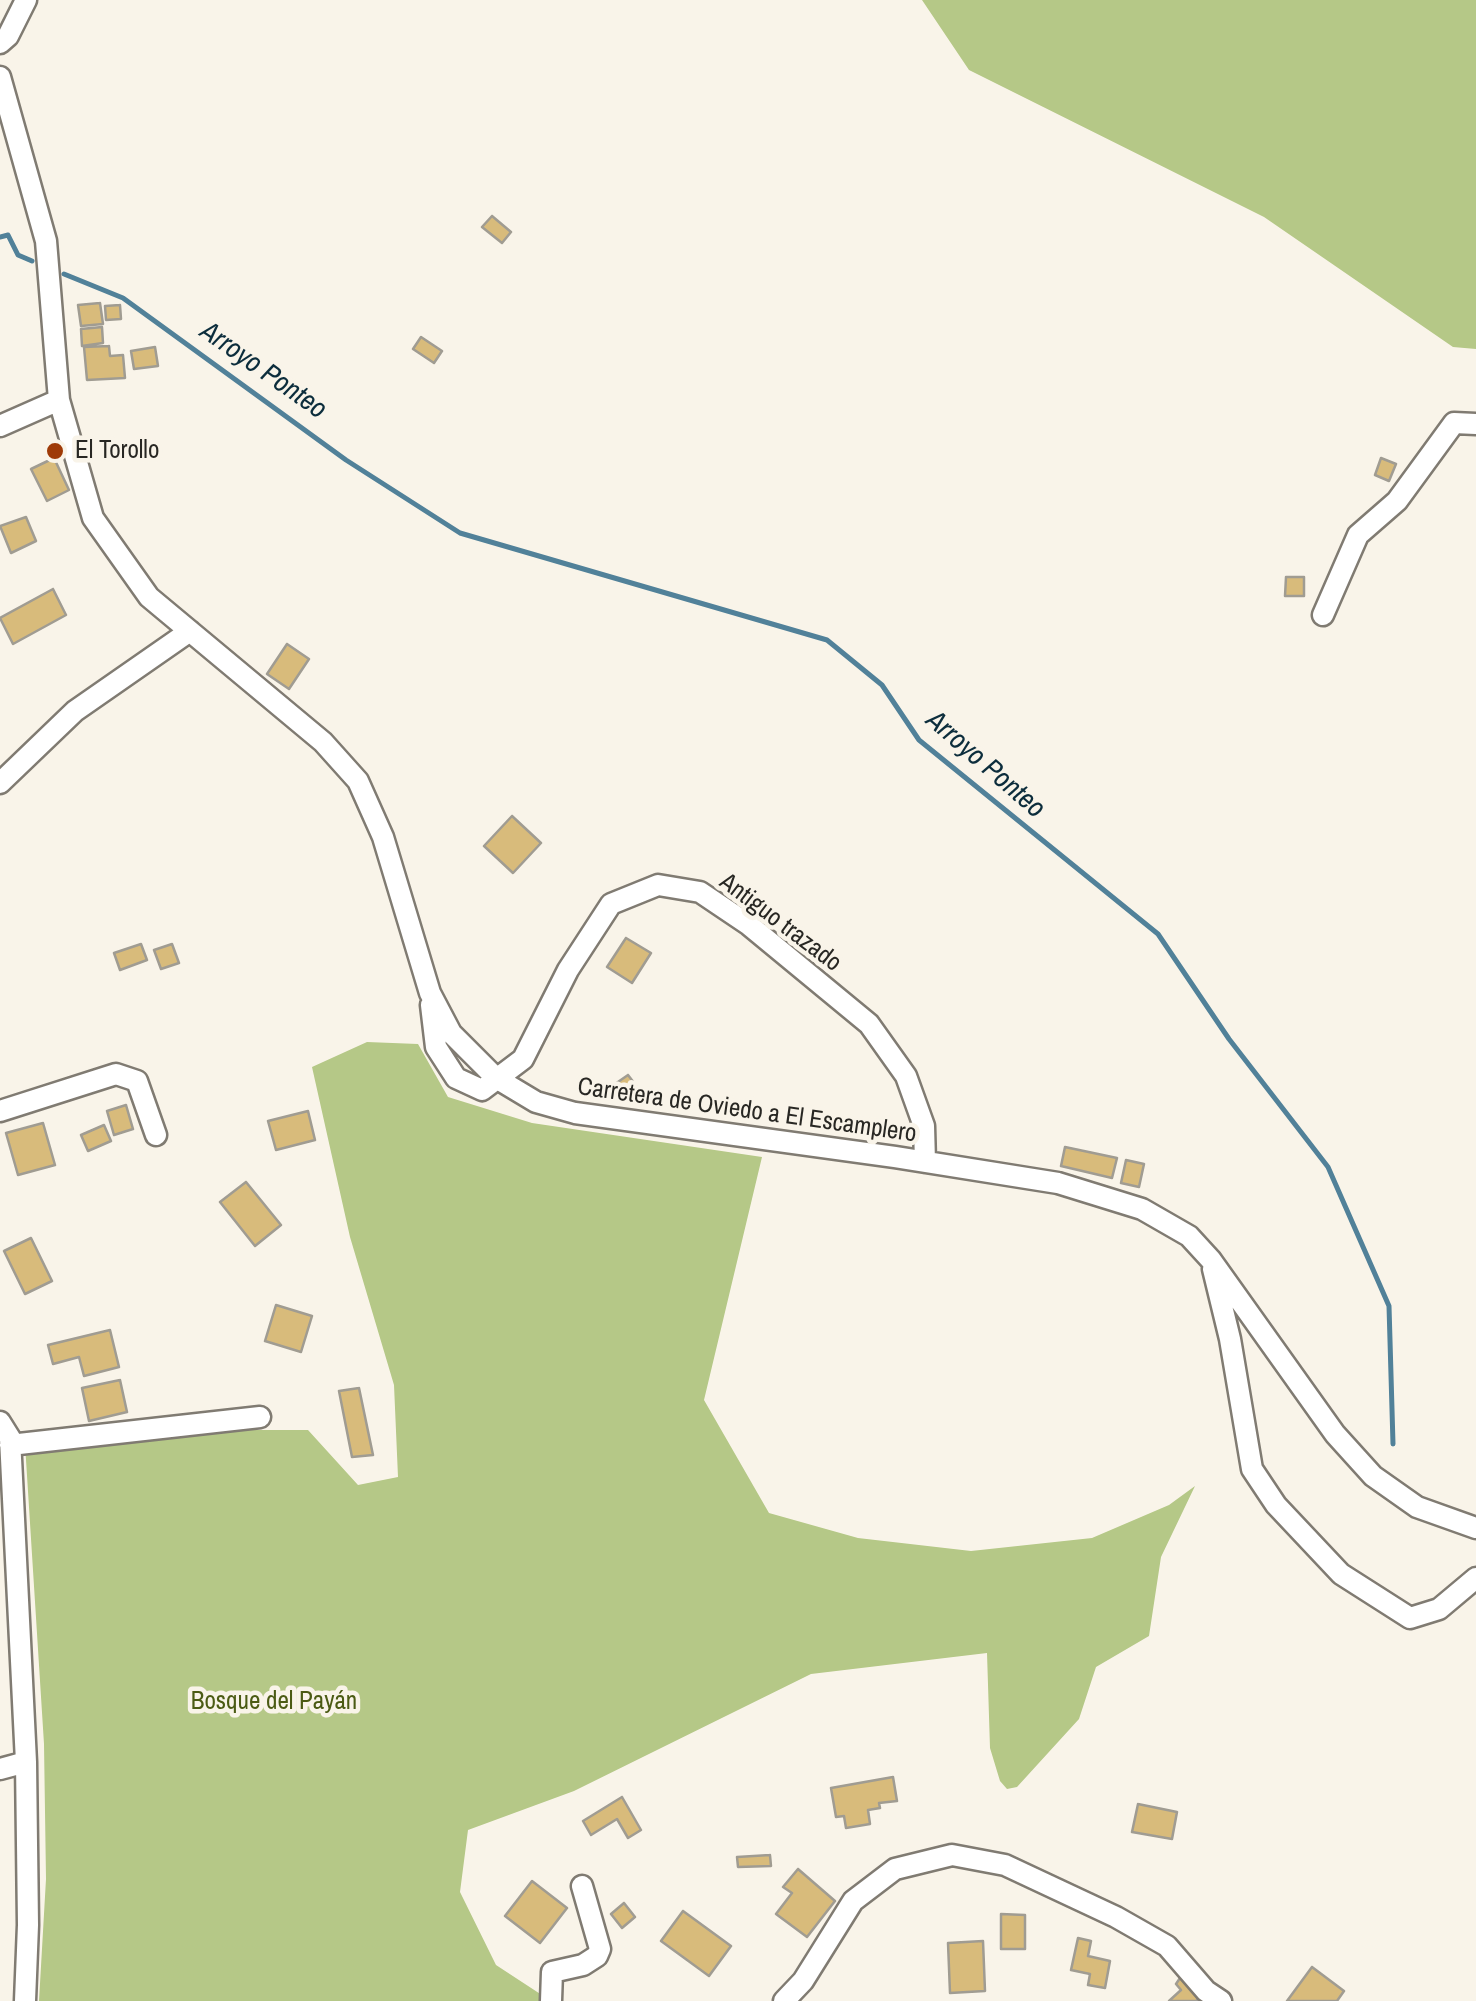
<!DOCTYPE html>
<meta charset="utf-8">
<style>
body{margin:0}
canvas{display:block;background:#f9f4e9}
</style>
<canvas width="1476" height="2001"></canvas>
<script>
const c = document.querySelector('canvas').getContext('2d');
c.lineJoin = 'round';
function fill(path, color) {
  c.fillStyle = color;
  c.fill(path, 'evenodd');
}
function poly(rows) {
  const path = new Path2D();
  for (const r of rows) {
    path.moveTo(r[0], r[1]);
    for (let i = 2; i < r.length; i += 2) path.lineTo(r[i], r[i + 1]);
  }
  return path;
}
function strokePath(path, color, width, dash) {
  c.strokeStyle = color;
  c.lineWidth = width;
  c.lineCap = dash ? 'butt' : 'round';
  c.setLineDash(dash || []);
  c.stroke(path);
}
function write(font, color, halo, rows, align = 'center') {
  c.font = font + ' "Archivo Narrow",sans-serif';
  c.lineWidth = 9;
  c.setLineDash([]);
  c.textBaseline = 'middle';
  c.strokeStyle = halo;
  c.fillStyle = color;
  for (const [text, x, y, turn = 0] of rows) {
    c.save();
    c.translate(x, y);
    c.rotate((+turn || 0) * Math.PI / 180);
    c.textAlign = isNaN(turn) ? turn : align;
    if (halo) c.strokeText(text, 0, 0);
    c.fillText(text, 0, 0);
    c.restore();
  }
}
const forest = poly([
 [922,0,1476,0,1476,349,1453,347,1264,217,969,70],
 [367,1042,418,1044,448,1097,532,1123,762,1157,704,1400,769,1513,858,1538,971,1551,1092,1538,1169,1505,1195,1486,1161,1557,1149,1636,1096,1667,1079,1719,1017,1787,1007,1789,1000,1781,990,1748,987,1653,811,1674,574,1791,468,1830,460,1892,496,1965,551,2001,39,2001,46,1879,44,1744,25,1444,129,1430,308,1430,358,1485,398,1477,394,1385,350,1237,312,1067]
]);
const stream = poly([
 [0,237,8,235,18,255,32,261],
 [64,274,123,298,346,460,460,533,827,640,882,685,919,740,1158,934,1229,1039,1328,1167,1389,1306,1393,1444]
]);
const building = poly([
 [492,216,511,232,502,243,482,227,492,216],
 [100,303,103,324,81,326,78,305,100,303],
 [120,305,121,319,106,320,105,306,120,305],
 [102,327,103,343,82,346,81,329,102,327],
 [421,337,442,351,434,363,413,349,421,337],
 [109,346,110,356,123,355,125,378,87,380,84,347,109,346],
 [155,347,158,366,134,369,131,351,155,347],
 [54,458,69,490,47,501,31,469,54,458],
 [1381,458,1396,464,1389,481,1375,475,1381,458],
 [26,517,36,541,11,553,0,526,26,517],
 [1286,577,1304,577,1304,596,1285,596,1286,577],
 [53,589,66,615,13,644,0,618,53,589],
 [287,644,309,659,289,689,267,674,287,644],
 [512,816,541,843,513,873,484,846,512,816],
 [626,938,651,953,632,983,607,967,626,938],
 [141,944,147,960,120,970,114,953,141,944],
 [172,944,179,963,161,969,154,950,172,944],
 [628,1075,638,1088,624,1098,615,1084,628,1075],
 [126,1105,133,1129,114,1135,107,1111,126,1105],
 [308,1111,315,1140,276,1150,268,1121,308,1111],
 [43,1123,55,1165,18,1175,6,1133,43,1123],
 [104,1125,111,1141,88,1151,81,1135,104,1125],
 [1065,1147,1117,1158,1112,1178,1061,1166,1065,1147],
 [1126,1160,1144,1164,1139,1187,1121,1183,1126,1160],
 [246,1182,281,1225,255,1246,220,1202,246,1182],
 [31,1238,52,1281,25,1294,4,1251,31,1238],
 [276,1305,312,1316,301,1352,265,1341,276,1305],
 [110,1330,119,1367,84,1376,79,1357,53,1364,48,1345,110,1330],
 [120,1380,127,1412,89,1421,82,1388,120,1380],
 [359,1388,373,1455,352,1457,339,1391,359,1388],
 [893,1777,897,1801,879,1803,880,1808,868,1810,870,1824,846,1828,844,1816,836,1817,831,1788,893,1777],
 [622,1797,641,1830,628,1838,617,1819,591,1835,583,1821,622,1797],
 [1138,1804,1177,1812,1172,1839,1132,1832,1138,1804],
 [770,1855,771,1866,738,1867,737,1857,770,1855],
 [798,1869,835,1901,807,1937,776,1914,792,1893,783,1887,798,1869],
 [532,1881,567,1908,540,1943,505,1916,532,1881],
 [624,1903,635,1917,622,1928,611,1914,624,1903],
 [683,1911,731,1946,709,1976,661,1941,683,1911],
 [1001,1914,1025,1915,1025,1949,1001,1949,1001,1914],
 [1078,1938,1091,1941,1088,1956,1110,1961,1105,1988,1088,1985,1090,1974,1071,1970,1078,1938],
 [983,1941,985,1991,950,1993,948,1943,983,1941],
 [1312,1967,1344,1991,1337,2001,1287,2001,1312,1967],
 [1182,1975,1201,1997,1196,2001,1169,2001,1181,1990,1176,1984,1182,1975]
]);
const minor = poly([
 [0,43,8,36,26,0],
 [0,77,46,241,59,400,93,518,149,597,323,742,358,781,383,837,430,993,451,1033,496,1078,536,1102,575,1113,895,1157,1058,1183,1142,1209,1189,1236,1211,1260,1335,1434,1373,1476,1417,1507,1476,1528],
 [0,426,59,400],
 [1323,615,1358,535,1397,501,1454,423,1476,424],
 [0,783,75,711,190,631],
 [431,1005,436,1047,456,1078,482,1090,523,1059,568,970,611,904,658,885,700,892,749,925,869,1024,906,1076,924,1126,925,1162],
 [0,1111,116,1074,137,1081,156,1135],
 [1213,1269,1230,1339,1252,1469,1276,1505,1341,1574,1410,1618,1439,1609,1476,1578],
 [0,1422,10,1438,26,1762,28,1925,25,2001],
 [10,1445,260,1417],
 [0,1769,26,1762],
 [551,2001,552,1972,583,1965,597,1956,600,1949,582,1886],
 [784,2001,803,1981,853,1901,895,1869,952,1855,1005,1865,1116,1917,1167,1946,1206,1991,1221,2001]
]);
const markers = [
 [55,451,10,"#9f3b08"]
];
const poiNames = [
 ["El Torollo",75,451]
];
const streetNames = [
 ["Antiguo trazado",780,923,37],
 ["Carretera de Oviedo a El Escamplero",747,1111,8]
];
const parkNames = [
 ["Bosque del Payán",274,1702]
];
const waterNames = [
 ["Arroyo Ponteo",263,371,35],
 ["Arroyo Ponteo",985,765,41]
];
fill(forest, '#b5c887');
strokePath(stream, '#518199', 5);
fill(building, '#d8bb7b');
strokePath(building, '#a09c92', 2.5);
strokePath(minor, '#807b72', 25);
strokePath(minor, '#fff', 20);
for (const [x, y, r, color] of markers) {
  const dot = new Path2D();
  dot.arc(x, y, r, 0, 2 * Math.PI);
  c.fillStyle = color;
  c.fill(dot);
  strokePath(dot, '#f9f4e9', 4);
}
write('25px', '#282723', '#f9f4e9', poiNames, 'left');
write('25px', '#282723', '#f9f4e9', streetNames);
write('25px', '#4b5b14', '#f9f4e9', parkNames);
write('italic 28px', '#0c2d3c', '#f9f4e9', waterNames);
</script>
